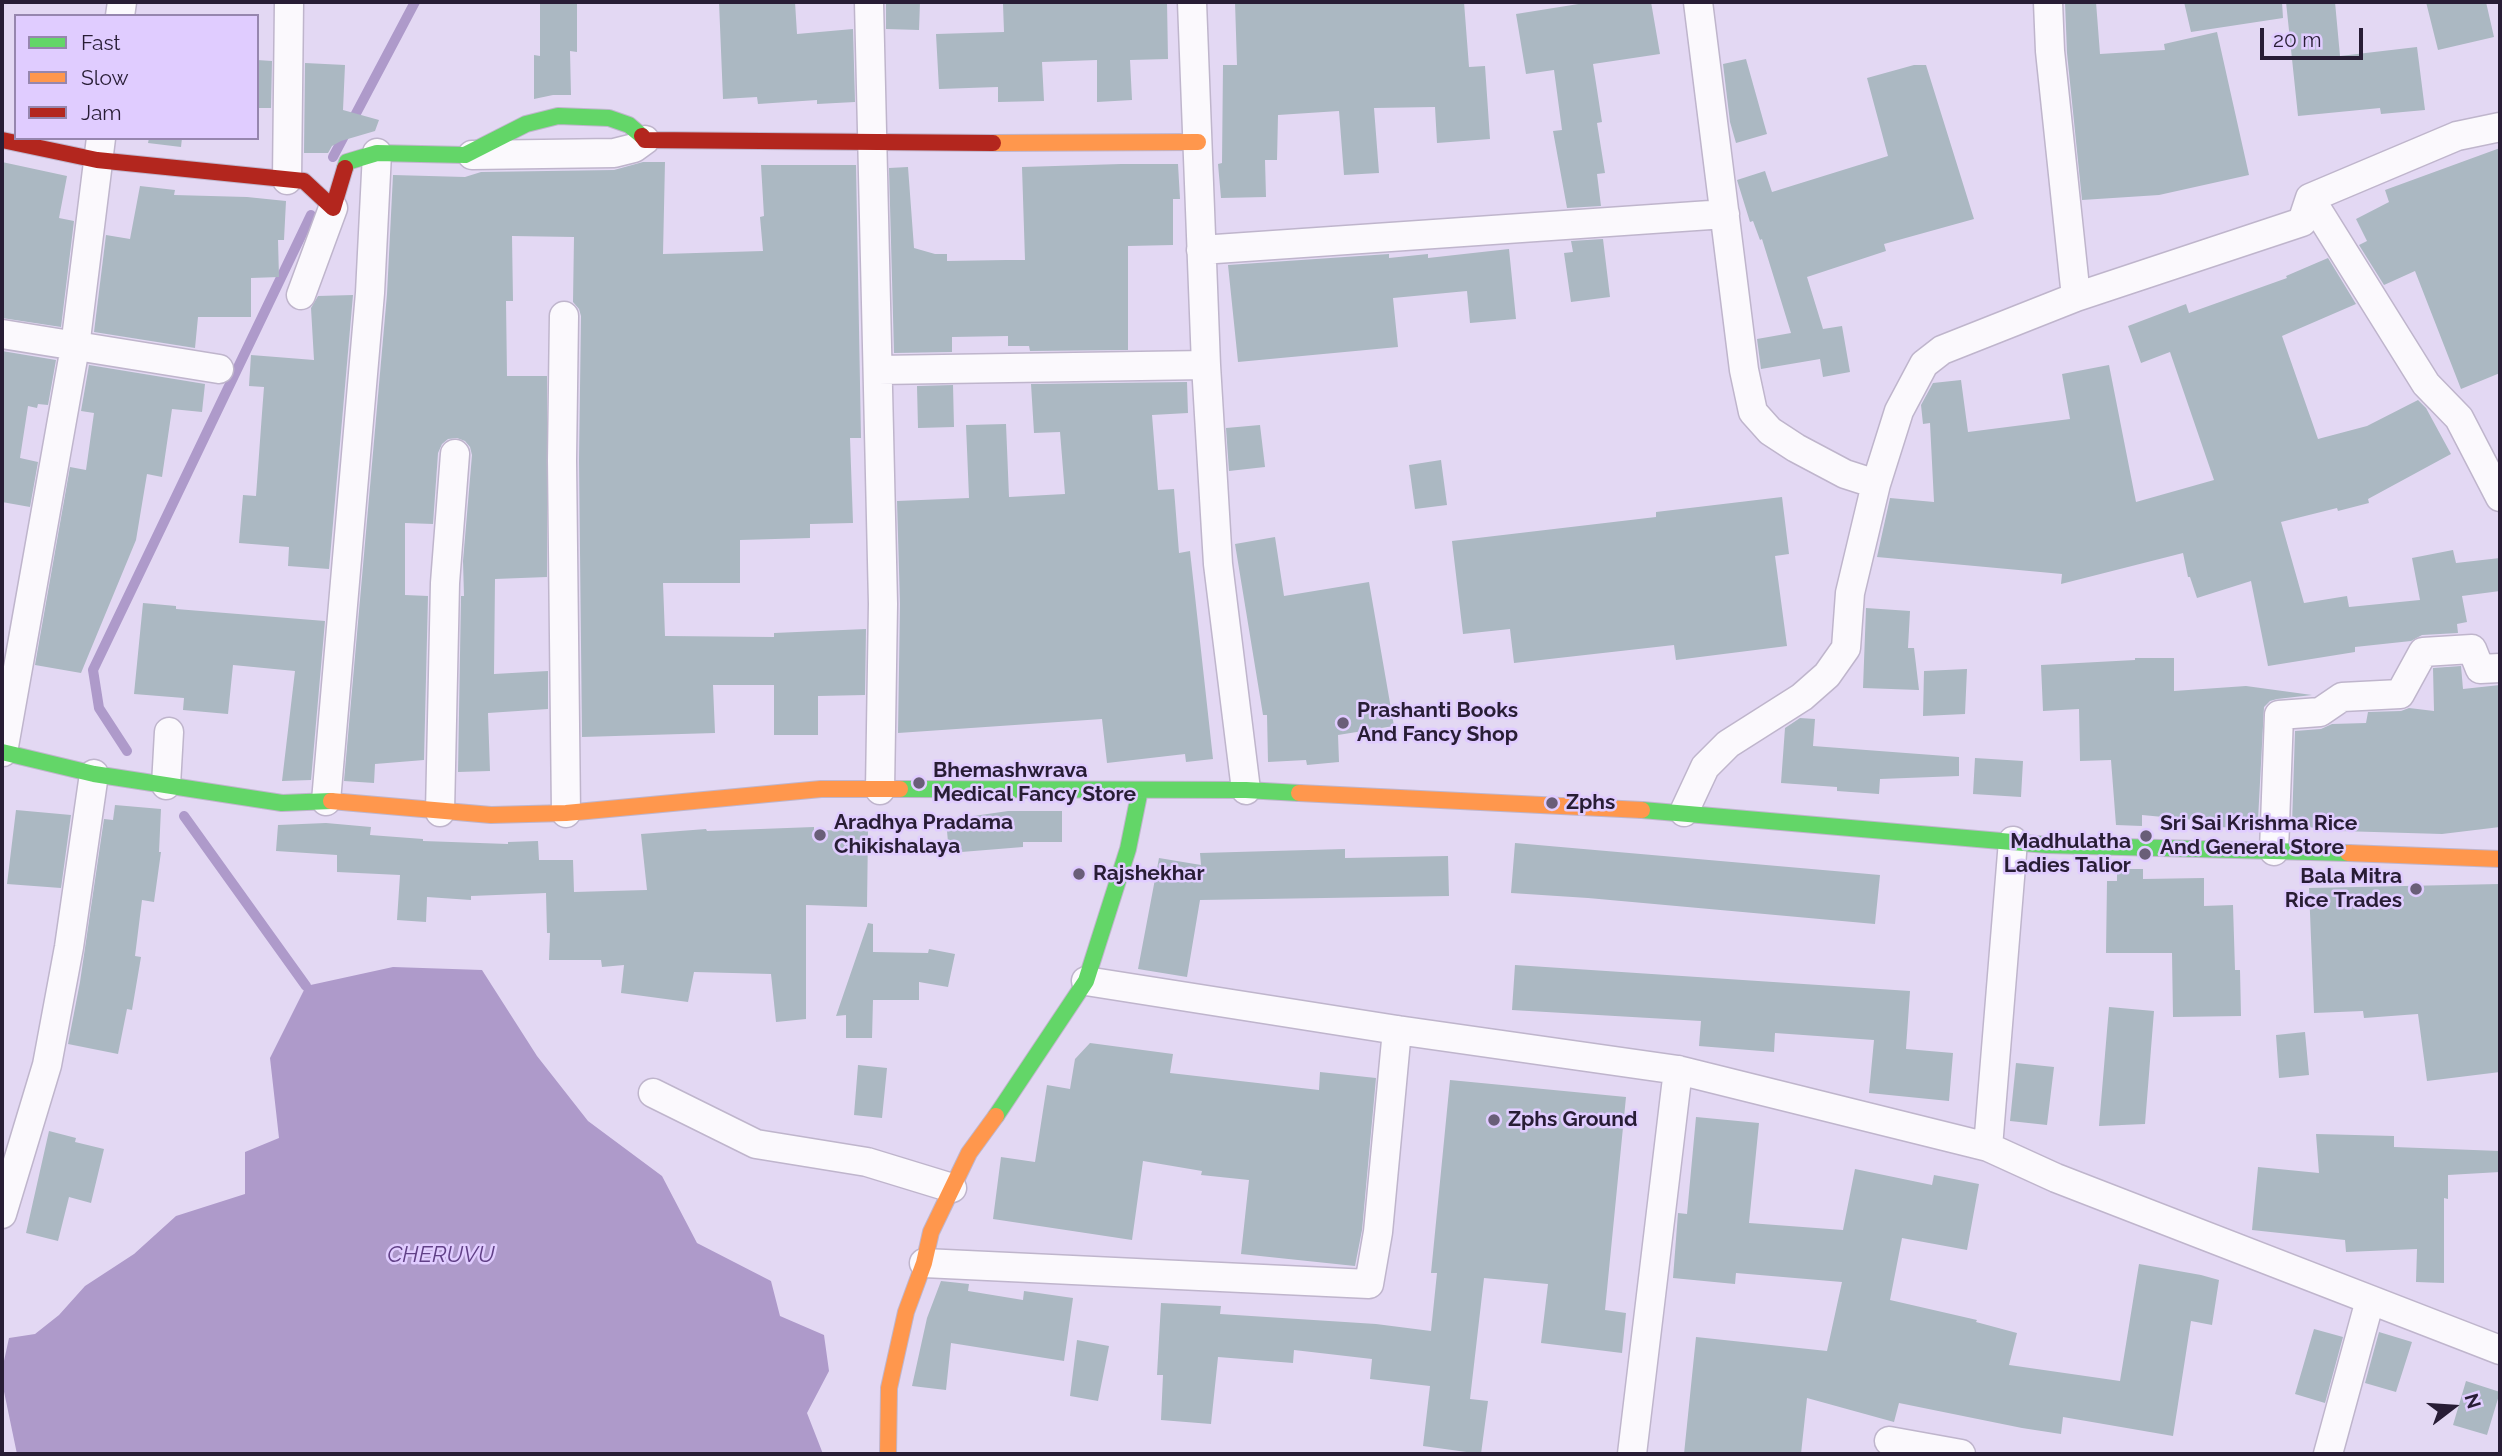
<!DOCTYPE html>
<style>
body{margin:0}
#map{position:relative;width:2502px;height:1456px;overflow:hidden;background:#e3d8f3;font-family:Raleway,sans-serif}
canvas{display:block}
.frame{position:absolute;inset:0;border:4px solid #281d35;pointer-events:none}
.legend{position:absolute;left:14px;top:14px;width:245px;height:126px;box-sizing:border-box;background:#e0ccff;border:2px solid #9686ae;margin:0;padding:9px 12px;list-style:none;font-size:21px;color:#281d35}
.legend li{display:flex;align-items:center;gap:14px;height:35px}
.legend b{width:35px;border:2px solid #9686ae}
.north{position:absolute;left:2418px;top:1372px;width:70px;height:70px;-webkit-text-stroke:5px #e0ccff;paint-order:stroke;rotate:73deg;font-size:19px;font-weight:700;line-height:28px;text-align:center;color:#281d35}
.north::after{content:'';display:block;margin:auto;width:24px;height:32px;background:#281d35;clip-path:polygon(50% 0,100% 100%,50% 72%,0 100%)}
.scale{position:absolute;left:2260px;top:28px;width:103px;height:32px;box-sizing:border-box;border:4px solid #281d35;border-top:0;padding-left:9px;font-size:21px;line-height:24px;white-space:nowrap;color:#281d35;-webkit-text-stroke:5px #e0ccff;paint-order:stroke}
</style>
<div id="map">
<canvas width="2502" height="1456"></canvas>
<div class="frame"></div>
<ul class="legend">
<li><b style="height:9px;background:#63d668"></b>Fast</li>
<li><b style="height:9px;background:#ff974d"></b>Slow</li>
<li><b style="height:9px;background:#b3261e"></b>Jam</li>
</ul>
<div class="north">N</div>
<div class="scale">20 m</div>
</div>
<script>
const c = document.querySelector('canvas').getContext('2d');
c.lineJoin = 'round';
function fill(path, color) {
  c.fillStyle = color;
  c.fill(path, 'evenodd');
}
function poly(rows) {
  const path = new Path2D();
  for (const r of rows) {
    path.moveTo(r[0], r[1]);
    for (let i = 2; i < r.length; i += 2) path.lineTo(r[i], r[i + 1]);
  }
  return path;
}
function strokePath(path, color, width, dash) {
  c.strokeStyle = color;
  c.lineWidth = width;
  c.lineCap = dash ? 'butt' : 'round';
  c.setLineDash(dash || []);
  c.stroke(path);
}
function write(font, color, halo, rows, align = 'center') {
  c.font = font + ' Raleway,sans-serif';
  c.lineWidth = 5;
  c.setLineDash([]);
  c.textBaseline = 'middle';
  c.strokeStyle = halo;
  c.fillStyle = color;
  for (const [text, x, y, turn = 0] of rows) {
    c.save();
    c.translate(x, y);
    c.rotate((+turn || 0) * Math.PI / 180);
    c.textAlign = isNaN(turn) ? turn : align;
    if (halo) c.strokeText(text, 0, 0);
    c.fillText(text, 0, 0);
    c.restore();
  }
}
const water = poly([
 [393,967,482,970,537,1056,588,1121,662,1176,697,1243,771,1281,780,1316,824,1335,829,1371,807,1413,823,1454,17,1454,2,1382,2,1370,9,1338,35,1334,59,1315,85,1286,134,1254,176,1216,245,1194,245,1152,279,1138,270,1058,306,986]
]);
const stream = poly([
 [333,157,415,2],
 [127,751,99,708,93,670,311,215],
 [184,816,306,986]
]);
const building = poly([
 [719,2,795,2,797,34,853,29,855,102,817,104,817,100,758,104,757,97,723,99],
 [886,2,920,2,919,30,886,29],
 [1040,2,1167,2,1168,59,1130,60,1132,100,1097,102,1097,60,1042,62,1044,101,998,102,998,87,939,89,936,34,1004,32,1003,4],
 [1235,2,1464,2,1469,67,1485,66,1490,139,1437,143,1435,107,1374,108,1379,173,1344,175,1339,111,1278,115,1277,160,1265,160,1266,197,1221,198,1218,164,1222,163,1223,65,1237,65],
 [1591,2,1651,2,1660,54,1593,64,1602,122,1597,123,1605,173,1597,174,1601,206,1567,208,1553,131,1562,130,1554,70,1526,74,1516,14],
 [2065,2,2096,2,2100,54,2165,50,2164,44,2217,32,2249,175,2159,195,2082,200,2067,53],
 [2184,2,2282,2,2283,18,2191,32],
 [2286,2,2335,2,2340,56,2417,47,2425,110,2381,114,2380,108,2298,116],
 [2426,2,2486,2,2494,37,2438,50],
 [540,3,577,3,577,52,570,51,571,95,553,95,534,99,534,55,540,56],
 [1746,59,1767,134,1736,143,1730,122,1723,64],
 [257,60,272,61,271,108,257,108],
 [305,63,345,65,343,110,379,120,375,131,341,141,332,146,328,153,304,153],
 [1914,65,1926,65,1974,219,1884,244,1886,251,1807,277,1823,329,1842,326,1850,372,1823,377,1820,359,1761,369,1757,339,1791,333,1762,239,1760,240,1753,221,1750,222,1737,180,1765,171,1772,192,1888,156,1867,78],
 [149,138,182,138,181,147,148,143],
 [2500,148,2500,373,2461,389,2415,271,2384,285,2359,245,2367,241,2356,219,2389,202,2385,190],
 [2,162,67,176,59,218,74,221,61,327,2,318],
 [643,162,665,162,663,254,763,251,760,217,764,216,761,165,856,165,861,438,850,438,853,523,810,524,810,538,740,540,740,583,663,583,665,636,774,637,774,633,866,629,865,695,818,696,818,735,774,735,774,685,713,685,715,733,582,737,579,460,581,316,579,309,573,302,574,237,512,236,513,301,506,301,507,376,547,376,547,577,495,579,494,674,548,671,548,709,488,713,490,771,458,772,461,596,464,596,463,561,472,455,470,447,465,441,457,438,448,439,442,444,438,453,433,524,405,523,405,595,428,596,424,760,375,764,374,783,344,781,387,294,393,175,465,177,481,172,614,170],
 [1121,164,1178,164,1180,199,1173,199,1173,245,1128,246,1128,350,1030,351,1029,346,1008,346,1008,336,952,337,952,352,894,353,889,168,908,167,914,248,935,254,947,254,947,261,1006,260,1025,260,1022,167],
 [140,186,175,190,174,195,247,197,286,201,284,240,278,240,279,277,251,278,251,317,198,317,195,348,94,332,106,235,130,239],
 [1603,239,1610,297,1571,302,1564,253,1573,252,1571,241],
 [1509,249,1516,319,1470,323,1467,291,1393,298,1398,347,1238,362,1228,265,1389,254,1389,258,1428,254,1428,258],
 [2328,258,2356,304,2282,336,2318,439,2367,426,2418,400,2426,408,2451,454,2368,499,2369,503,2338,511,2337,508,2281,522,2304,603,2347,596,2349,607,2420,600,2412,558,2453,550,2456,563,2500,558,2500,591,2462,596,2467,622,2457,624,2458,633,2422,635,2411,641,2355,647,2355,652,2268,666,2251,581,2197,598,2190,577,2188,577,2183,553,2061,584,2062,574,1877,557,1890,498,1934,502,1930,423,1923,424,1921,405,1933,383,1961,380,1968,432,2070,419,2062,374,2109,365,2136,502,2214,480,2170,352,2141,363,2128,326,2186,304,2189,313,2287,278,2286,276],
 [353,295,329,569,288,566,289,547,239,543,243,495,256,496,262,413,264,387,249,386,251,355,314,360,311,308,318,296],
 [2,351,56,360,48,405,38,404,37,408,28,406,20,458,38,462,30,507,2,502],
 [89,365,205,384,202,412,172,409,162,477,147,474,136,540,81,673,35,665,70,467,86,470,94,413,81,411],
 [1187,382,1188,413,1152,415,1158,490,1174,489,1179,553,1190,551,1213,759,1186,762,1185,754,1107,763,1102,719,898,733,900,604,897,501,969,498,966,425,1006,424,1009,497,1065,494,1060,432,1034,433,1031,384],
 [953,385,954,427,918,428,917,386],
 [1260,425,1265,467,1229,471,1226,428],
 [1441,460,1447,505,1415,509,1409,465],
 [1782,497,1789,554,1775,556,1787,646,1676,660,1674,645,1514,663,1510,629,1463,634,1452,541,1656,517,1656,512],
 [1275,537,1284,596,1369,582,1394,726,1338,735,1339,762,1307,765,1306,760,1268,762,1267,715,1263,715,1235,544],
 [143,603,176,606,176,609,325,621,311,780,282,781,295,671,233,665,228,714,183,710,184,698,134,694],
 [1866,608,1910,611,1908,648,1914,648,1919,690,1863,688],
 [2135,658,2174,658,2174,691,2246,686,2312,695,2277,699,2270,701,2264,707,2258,820,2254,820,2254,828,2215,827,2216,822,2142,815,2142,826,2116,825,2111,760,2080,761,2079,709,2043,711,2041,665,2135,660],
 [2461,666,2463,689,2500,685,2500,827,2442,834,2340,831,2292,825,2295,731,2321,729,2332,724,2366,723,2368,712,2401,711,2409,708,2434,711,2433,668],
 [1967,669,1965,714,1923,716,1924,671],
 [1800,718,1815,719,1813,746,1959,757,1959,776,1880,779,1879,794,1837,791,1837,787,1781,783,1785,728],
 [1975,758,2023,761,2021,797,1973,794],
 [115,805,161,809,159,852,161,852,154,902,142,900,135,956,141,957,132,1010,127,1009,118,1054,68,1044,80,982,104,819,113,820],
 [16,810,71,815,61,888,7,884],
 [1008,811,1062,811,1062,842,1023,842,1023,847,949,853,946,820],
 [326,823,371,827,370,835,423,839,423,841,508,844,508,842,538,841,539,860,573,860,574,892,647,890,641,834,706,829,707,831,814,827,814,830,868,831,867,907,806,905,806,1019,776,1022,771,974,694,972,688,1002,621,993,624,965,602,967,601,960,549,960,550,933,547,933,546,893,471,896,471,900,427,897,426,922,397,920,400,875,337,872,337,855,276,851,278,825],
 [1515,843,1880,875,1875,924,1588,898,1511,893],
 [1345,849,1345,858,1448,856,1449,896,1200,900,1187,977,1138,969,1159,858,1201,865,1200,853],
 [2117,869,2143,869,2143,879,2204,878,2204,906,2233,905,2235,970,2240,970,2241,1016,2173,1017,2172,953,2106,953,2107,881,2117,881],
 [2500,884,2500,1072,2427,1081,2418,1014,2364,1018,2363,1011,2314,1013,2309,888],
 [868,923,873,924,873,952,928,953,929,949,955,954,948,987,919,982,919,1000,873,1000,872,1038,846,1038,846,1015,836,1016],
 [1515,965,1910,991,1906,1049,1953,1053,1949,1101,1869,1093,1874,1040,1775,1033,1774,1052,1699,1046,1701,1021,1512,1010],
 [2109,1007,2154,1011,2145,1124,2099,1126],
 [2305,1032,2309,1075,2279,1078,2276,1035],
 [1090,1043,1173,1054,1170,1073,1319,1090,1320,1072,1376,1078,1362,1230,1355,1266,1241,1254,1249,1180,1201,1175,1202,1171,1143,1161,1132,1240,993,1219,1001,1157,1035,1162,1047,1085,1070,1089,1075,1059],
 [2016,1063,2054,1067,2047,1125,2010,1121],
 [858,1065,887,1068,882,1118,854,1115],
 [1450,1080,1626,1097,1605,1310,1626,1313,1622,1353,1541,1343,1548,1284,1484,1278,1470,1399,1488,1401,1481,1454,1423,1446,1430,1386,1370,1379,1372,1359,1294,1350,1293,1363,1218,1357,1211,1424,1161,1420,1163,1375,1157,1375,1161,1303,1221,1306,1220,1314,1376,1324,1431,1331,1437,1273,1431,1273],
 [1696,1117,1759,1123,1749,1223,1843,1230,1855,1169,1932,1185,1934,1175,1979,1184,1967,1250,1902,1238,1890,1300,1977,1320,1976,1322,2017,1333,2009,1365,2120,1381,2139,1264,2201,1275,2219,1280,2212,1325,2191,1321,2173,1436,2063,1417,2061,1434,2022,1428,1899,1403,1894,1422,1807,1398,1801,1454,1684,1454,1696,1337,1827,1351,1842,1282,1736,1273,1735,1284,1673,1278,1678,1213,1687,1214],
 [49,1131,76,1138,75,1142,104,1149,91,1203,69,1197,58,1241,26,1233],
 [2316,1134,2394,1136,2394,1147,2500,1151,2500,1172,2448,1175,2448,1199,2444,1198,2444,1283,2416,1282,2417,1249,2346,1252,2345,1240,2252,1230,2258,1167,2319,1173],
 [941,1281,969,1284,968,1291,1023,1300,1024,1291,1073,1298,1064,1361,951,1343,946,1390,912,1386,927,1318],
 [2314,1329,2343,1337,2325,1403,2295,1394],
 [2379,1332,2412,1342,2396,1392,2365,1383],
 [1077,1340,1109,1346,1098,1401,1070,1396],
 [2466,1381,2500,1392,2487,1435,2453,1425]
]);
const street = poly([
 [869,2,883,604,880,790],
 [1192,2,1206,365,1218,564,1246,790],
 [1698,2,1744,370,1753,412,1770,431,1796,448,1845,474,1876,484],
 [2048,2,2050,51,2076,297],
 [120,16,122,2],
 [472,155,614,153,634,148,645,140],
 [287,180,289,2],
 [2310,198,2426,384,2459,418,2500,497],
 [1201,250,1725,214],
 [301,295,333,208],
 [564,316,562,460,566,813],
 [2,334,219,369],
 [878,370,1206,365],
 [3,752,75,347,101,138],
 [166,785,169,732],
 [326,801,370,293,377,153],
 [440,812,445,583,455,454],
 [1684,812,1705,767,1728,744,1802,697,1827,675,1846,648,1850,593,1876,484,1899,411,1924,364,1942,350,2076,297,2302,222,2310,198,2457,136,2500,127],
 [2013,841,1988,1147,2056,1178,2500,1350],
 [2274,851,2279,715,2320,712,2342,697,2400,694,2423,652,2472,649,2480,669,2500,668],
 [1086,981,1397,1030,1678,1070,1988,1147],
 [653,1093,756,1144,867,1162,952,1188],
 [2,1214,47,1065,69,947,94,774],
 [924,1263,1369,1284,1378,1232,1397,1030],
 [1889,1441,1961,1454],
 [1632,1454,1678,1070],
 [2328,1454,2370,1300]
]);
const fast = poly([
 [345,168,347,162,377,153,465,155,526,124,558,116,609,118,629,125,642,136],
 [2,752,94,774,282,803,331,801],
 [900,789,1246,790,1299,793],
 [1642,810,2047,845,2348,853],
 [996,1116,1086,981,1128,849,1140,790]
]);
const slow = poly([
 [993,143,1198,142],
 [1299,793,1642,810],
 [331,801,491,815,566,813,821,789,900,789],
 [2348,853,2500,859],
 [888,1454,889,1388,906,1312,924,1263,931,1232,969,1153,996,1116]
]);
const jam = poly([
 [642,136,645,140,993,143],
 [2,140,97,160,304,181,333,208,345,168]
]);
const markers = [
 [1343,723,7,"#695e78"],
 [919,783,7,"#695e78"],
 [1552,803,7,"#695e78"],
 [820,835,7,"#695e78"],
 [2146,836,7,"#695e78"],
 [2145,854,7,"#695e78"],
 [1079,874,7,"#695e78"],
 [2416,889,7,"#695e78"],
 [1494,1120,7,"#695e78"]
];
const poiNames = [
 ["Prashanti Books",1357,711],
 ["And Fancy Shop",1357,735],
 ["Bhemashwrava",933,771],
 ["Medical Fancy Store",933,795],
 ["Zphs",1566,803],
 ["Aradhya Pradama",834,823],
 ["Chikishalaya",834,847],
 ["Sri Sai Krishma Rice",2160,824],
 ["And General Store",2160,848],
 ["Madhulatha",2131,842,"right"],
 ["Ladies Talior",2131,866,"right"],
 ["Rajshekhar",1093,874],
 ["Bala Mitra",2402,877,"right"],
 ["Rice Trades",2402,901,"right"],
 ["Zphs Ground",1508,1120]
];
const waterNames = [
 ["CHERUVU",441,1255]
];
fill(water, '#ae9aca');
strokePath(stream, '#ae9aca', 10);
fill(building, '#abb8c2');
strokePath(street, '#bfb5cc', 31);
strokePath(fast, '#bfb5cc', 18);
strokePath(slow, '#bfb5cc', 18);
strokePath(jam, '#bfb5cc', 18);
strokePath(street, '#fbf9fd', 28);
strokePath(fast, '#63d668', 16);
strokePath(slow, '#ff974d', 16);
strokePath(jam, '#b3261e', 16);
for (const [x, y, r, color] of markers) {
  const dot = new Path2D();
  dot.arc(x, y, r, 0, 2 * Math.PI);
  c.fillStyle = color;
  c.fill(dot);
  strokePath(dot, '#e0ccff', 2.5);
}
write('bold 21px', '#281d35', '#e0ccff', poiNames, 'left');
write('italic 23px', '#614087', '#e0ccff', waterNames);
</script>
